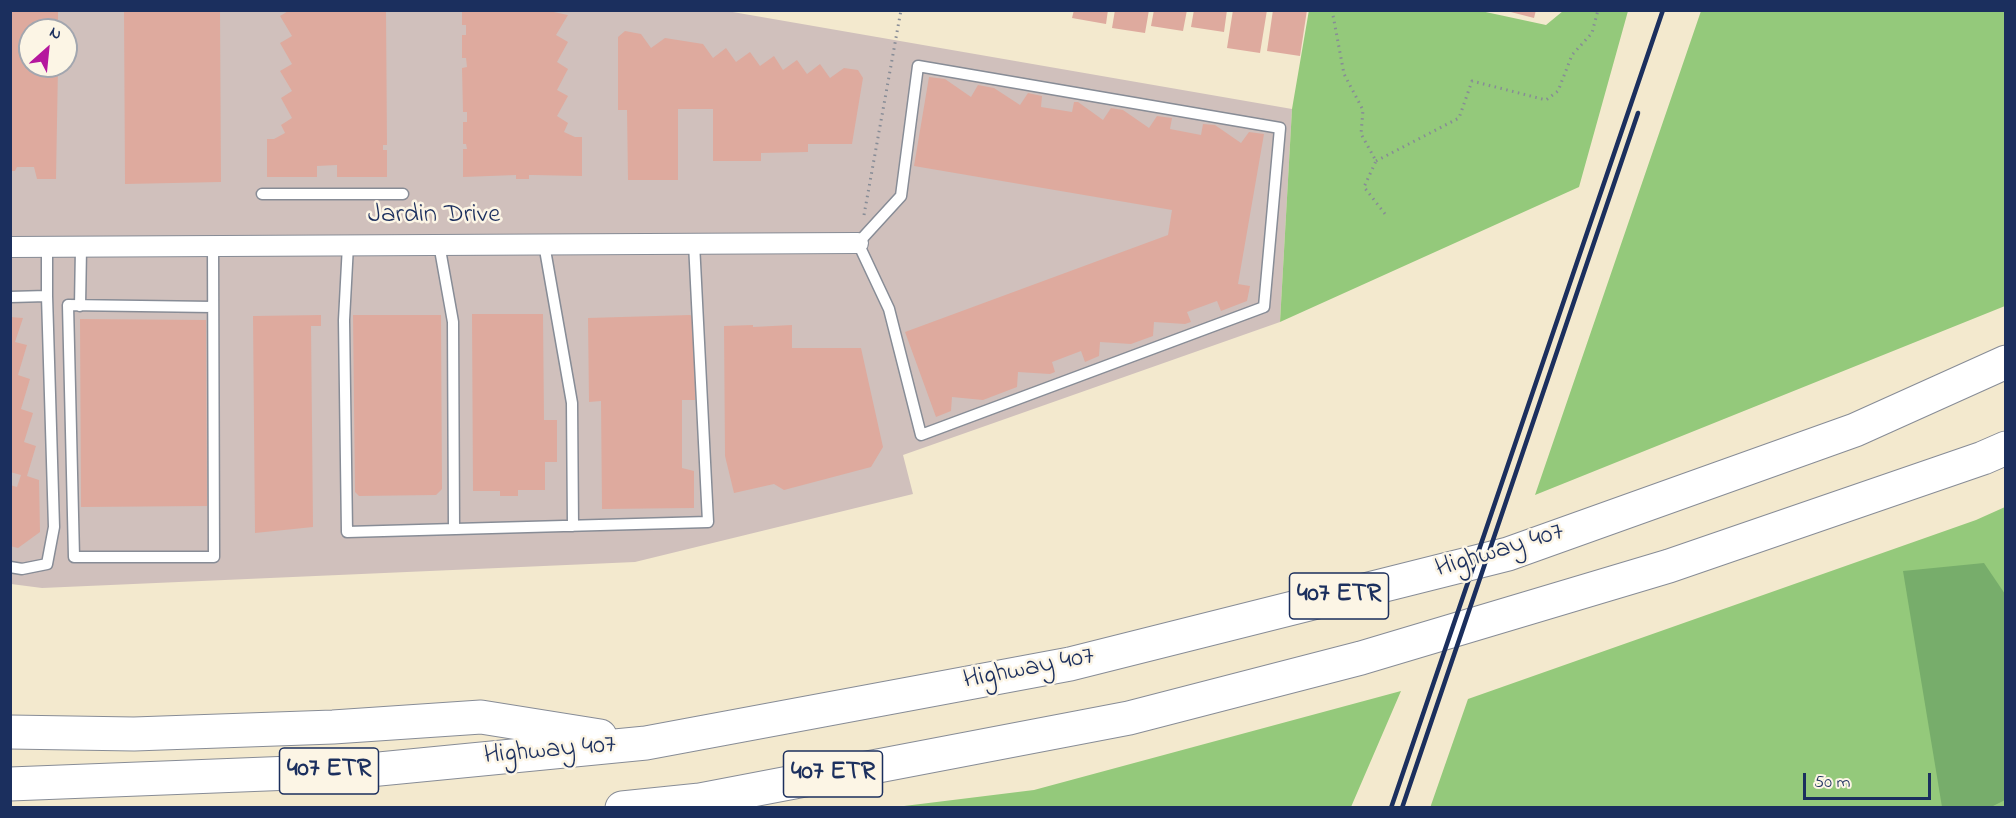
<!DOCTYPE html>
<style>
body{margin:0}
#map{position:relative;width:2016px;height:818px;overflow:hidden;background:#f3e9ce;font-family:"Indie Flower",sans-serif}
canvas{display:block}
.frame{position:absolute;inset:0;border:12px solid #1b2f5e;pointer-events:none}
.north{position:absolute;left:18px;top:18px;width:60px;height:60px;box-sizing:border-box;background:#fcf5e5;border:2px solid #a2a6af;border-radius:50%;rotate:27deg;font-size:16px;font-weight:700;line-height:24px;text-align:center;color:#1b2f5e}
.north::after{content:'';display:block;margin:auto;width:21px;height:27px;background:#b5179e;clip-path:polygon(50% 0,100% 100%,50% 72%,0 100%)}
.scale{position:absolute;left:1803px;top:773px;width:128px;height:27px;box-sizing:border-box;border:3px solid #1b2f5e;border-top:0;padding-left:8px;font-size:18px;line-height:21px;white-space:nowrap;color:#1b2f5e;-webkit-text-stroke:4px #fcf5e5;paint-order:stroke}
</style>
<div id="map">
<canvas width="2016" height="818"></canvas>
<div class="frame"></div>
<div class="north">N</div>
<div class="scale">50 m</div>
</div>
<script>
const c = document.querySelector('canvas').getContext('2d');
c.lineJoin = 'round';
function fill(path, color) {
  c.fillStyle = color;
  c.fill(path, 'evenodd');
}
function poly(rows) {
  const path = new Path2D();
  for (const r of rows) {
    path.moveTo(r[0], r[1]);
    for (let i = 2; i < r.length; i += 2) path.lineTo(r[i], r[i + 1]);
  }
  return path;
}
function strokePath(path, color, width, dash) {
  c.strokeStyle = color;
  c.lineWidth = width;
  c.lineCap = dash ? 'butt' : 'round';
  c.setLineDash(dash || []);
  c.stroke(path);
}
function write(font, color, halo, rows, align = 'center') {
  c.font = font + ' "Indie Flower",sans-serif';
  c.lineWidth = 5;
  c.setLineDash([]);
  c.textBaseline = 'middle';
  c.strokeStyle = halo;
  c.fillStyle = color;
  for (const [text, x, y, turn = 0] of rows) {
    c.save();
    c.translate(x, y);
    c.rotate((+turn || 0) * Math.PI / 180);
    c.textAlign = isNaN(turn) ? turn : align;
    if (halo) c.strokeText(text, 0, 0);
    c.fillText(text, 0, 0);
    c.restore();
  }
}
const industrial = poly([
 [11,11,727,11,1292,109,1280,322,903,455,913,494,635,562,42,588,11,584],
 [30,30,66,30,66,66,30,66]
]);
const green = poly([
 [1309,10,1481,11,1546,25,1563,11,1628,11,1579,187,1280,322,1292,109],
 [1701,11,2005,11,2005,306,1535,495],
 [2005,507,2005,807,1430,808,1468,699,1976,520],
 [1401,691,1351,807,896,807,1034,790]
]);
const forest = poly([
 [1984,563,2005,594,2005,800,1991,807,1942,807,1903,571]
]);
const building = poly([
 [10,10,58,10,58,30,30,30,30,66,58,66,56,179,37,179,34,167,17,167,15,171,10,171],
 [124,10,220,10,221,182,125,184],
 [290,10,386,10,387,145,383,145,383,150,387,150,387,177,337,177,337,165,317,166,317,177,267,177,267,139,274,139,285,133,281,125,292,118,281,98,292,91,280,71,292,64,280,43,292,36,280,16],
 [462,10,544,10,568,15,556,35,568,42,557,62,568,69,557,90,568,96,557,116,568,123,564,132,575,137,582,137,582,176,533,175,529,175,529,179,516,179,516,175,463,177,463,149,467,149,466,144,463,144,463,122,467,122,467,112,463,112,462,68,467,67,466,58,462,58,462,35,466,35,466,25,462,25],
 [1074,10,1108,10,1106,24,1072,18],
 [1115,10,1149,10,1145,33,1112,28],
 [1154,10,1187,10,1183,31,1151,26],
 [1194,10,1227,10,1224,32,1191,27],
 [1233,10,1267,10,1260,53,1227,48],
 [1273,10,1307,10,1300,56,1267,51],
 [1503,10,1536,10,1534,18],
 [625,31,641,34,651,48,665,38,703,44,713,58,726,48,736,62,750,52,760,66,774,56,783,70,797,60,807,74,820,64,830,78,844,68,858,70,863,78,852,144,808,144,808,152,761,153,761,161,713,161,713,109,678,109,678,180,628,180,627,110,618,110,618,37],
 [929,77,945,79,971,97,978,85,994,88,1020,105,1028,93,1042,96,1041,107,1072,112,1074,102,1078,102,1103,120,1111,108,1123,110,1149,128,1157,116,1172,118,1170,129,1201,135,1203,124,1215,125,1241,143,1249,132,1264,134,1238,284,1250,286,1247,301,1221,311,1217,301,1187,312,1191,322,1185,324,1154,322,1153,336,1131,344,1100,342,1099,356,1085,362,1081,351,1052,362,1055,372,1050,374,1018,372,1017,387,983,400,952,397,951,411,936,417,905,332,1168,235,1172,210,914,166],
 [472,314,543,314,544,420,557,420,557,462,545,462,545,490,518,490,518,496,500,496,500,491,473,491],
 [321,315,321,326,311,326,313,527,255,533,253,316],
 [353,315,441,315,442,489,436,495,359,496,355,492],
 [690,315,694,317,695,400,682,400,682,468,694,471,694,508,602,509,601,401,589,402,588,318],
 [10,317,23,318,15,342,27,345,18,375,30,379,21,409,33,413,24,442,36,446,27,476,39,480,40,532,18,548,10,546,10,485,17,487,21,475,10,472],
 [80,319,206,320,207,506,81,507],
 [753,325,753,327,792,325,792,348,861,348,883,447,871,467,784,490,774,484,734,493,725,456,724,326]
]);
const path = poly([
 [1332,10,1344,74,1363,110,1361,134,1376,161,1364,187,1385,214],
 [1376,161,1459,118,1472,81,1546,100,1558,91,1572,55,1592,33,1598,10],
 [864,215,901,10]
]);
const lane = poly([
 [918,66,1280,128,1264,307,921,435,889,309,858,243,901,196,918,66],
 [262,194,403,194],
 [439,244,453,322,454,529],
 [544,244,572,403,573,526],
 [348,245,344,320,347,532,708,522,694,243],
 [10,297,47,296,47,247],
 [80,306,81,248],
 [213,307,68,305,74,557,214,557,213,246],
 [10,567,22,569,47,564,54,527,47,296]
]);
const street = poly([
 [10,247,858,243]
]);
const highway = poly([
 [10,732,134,734,333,727,481,717,600,736],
 [10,784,369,770,646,743,1070,664,1508,554,1855,430,2006,362],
 [622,808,700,800,1129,718,1361,658,1669,566,1983,458,2006,448]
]);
const rail = poly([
 [1391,808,1663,10],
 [1402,808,1638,113]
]);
const shields = [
 [1339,596,99],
 [329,771,99],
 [833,774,99]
];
const shieldNames = [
 ["407 ETR",1339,596],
 ["407 ETR",329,771],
 ["407 ETR",833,774]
];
const streetNames = [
 ["Jardin Drive",434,217],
 ["Highway 407",1500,552,-17],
 ["Highway 407",1029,670,-11],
 ["Highway 407",550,752,-5]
];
fill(industrial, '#d0c0bc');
fill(green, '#94c97b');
fill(forest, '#77ad6b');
fill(building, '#deaa9e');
strokePath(lane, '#878c96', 13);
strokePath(street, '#878c96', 22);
strokePath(highway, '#878c96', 35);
strokePath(path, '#878c96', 3, [1.5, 4.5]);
strokePath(lane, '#fff', 10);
strokePath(street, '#fff', 20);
strokePath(highway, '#fff', 33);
strokePath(rail, '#1b2f5e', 4.5);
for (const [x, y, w] of shields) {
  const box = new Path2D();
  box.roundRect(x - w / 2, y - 23, w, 46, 4.5);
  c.fillStyle = '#fcf5e5';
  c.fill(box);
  strokePath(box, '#1b2f5e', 1.5);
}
write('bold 26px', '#1b2f5e', null, shieldNames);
write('27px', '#1b2f5e', '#fcf5e5', streetNames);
</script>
